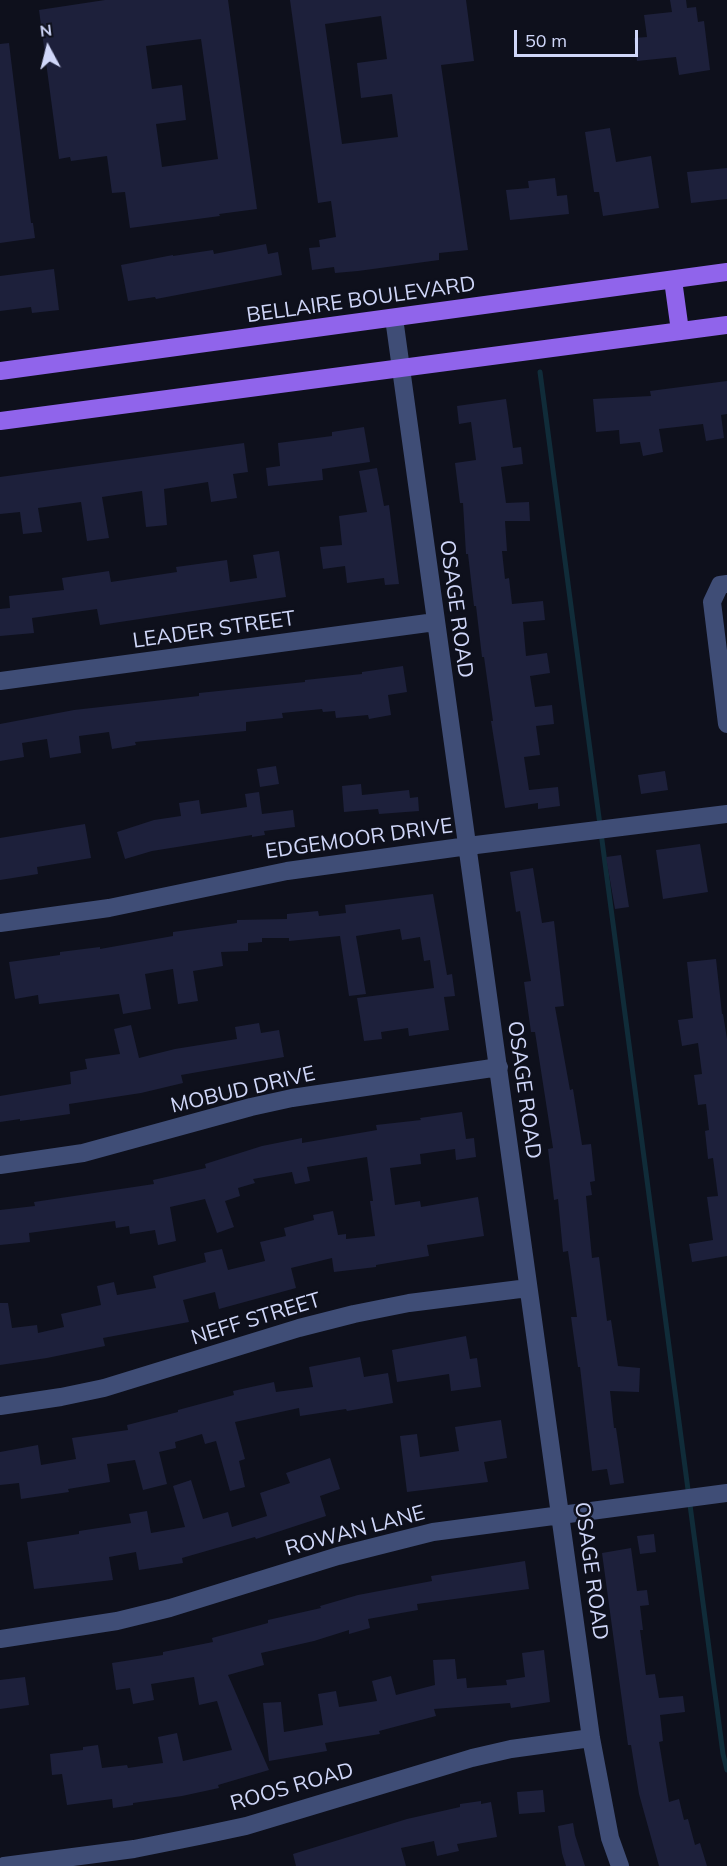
<!DOCTYPE html>
<style>
body{margin:0}
#map{position:relative;width:727px;height:1866px;overflow:hidden;background:#0e101c;font-family:Mulish,sans-serif}
canvas{display:block}
.north{position:absolute;left:18px;top:18px;width:60px;height:60px;-webkit-text-stroke:4px #0e101c;paint-order:stroke;rotate:353deg;font-size:16px;font-weight:700;line-height:24px;text-align:center;color:#d0d7f9}
.north::after{content:'';display:block;margin:auto;width:21px;height:27px;background:#d0d7f9;clip-path:polygon(50% 0,100% 100%,50% 72%,0 100%)}
.scale{position:absolute;left:514px;top:30px;width:124px;height:27px;box-sizing:border-box;border:3px solid #d0d7f9;border-top:0;padding-left:8px;font-size:18px;line-height:21px;white-space:nowrap;color:#d0d7f9;-webkit-text-stroke:4px #0e101c;paint-order:stroke}
</style>
<div id="map">
<canvas width="727" height="1866"></canvas>
<div class="north">N</div>
<div class="scale">50 m</div>
</div>
<script>
const c = document.querySelector('canvas').getContext('2d');
c.lineJoin = 'round';
function poly(rows) {
  const path = new Path2D();
  for (const r of rows) {
    path.moveTo(r[0], r[1]);
    for (let i = 2; i < r.length; i += 2) path.lineTo(r[i], r[i + 1]);
  }
  return path;
}
function strokePath(path, color, width, dash) {
  c.strokeStyle = color;
  c.lineWidth = width;
  c.lineCap = dash ? 'butt' : 'round';
  c.setLineDash(dash || []);
  c.stroke(path);
}
function fill(path, color) {
  c.fillStyle = color;
  c.fill(path, 'evenodd');
}
function write(font, color, halo, rows, align = 'center') {
  c.font = font + ' Mulish,sans-serif';
  c.lineWidth = 5;
  c.setLineDash([]);
  c.textBaseline = 'middle';
  c.strokeStyle = halo;
  c.fillStyle = color;
  for (const [text, x, y, turn = 0] of rows) {
    c.save();
    c.translate(x, y);
    c.rotate((+turn || 0) * Math.PI / 180);
    c.textAlign = isNaN(turn) ? turn : align;
    if (halo) c.strokeText(text, 0, 0);
    c.fillText(text, 0, 0);
    c.restore();
  }
}
const stream = poly([
 [540,372,723,1754,727,1770]
]);
const building = poly([
 [105,0,228,0,257,209,219,214,220,216,130,228,125,192,112,193,107,156,71,161,70,157,59,159,39,10],
 [201,39,218,159,162,167,156,124,186,120,182,85,152,89,146,46],
 [290,0,466,0,474,61,441,65,468,250,439,253,439,260,358,271,335,273,334,267,312,270,309,248,320,247,319,240,336,237,331,201,318,203],
 [381,16,387,59,357,63,361,98,392,94,398,137,342,144,325,24],
 [670,0,686,0,687,8,696,7,698,22,704,21,710,70,679,75,676,57,637,61,634,38,647,37,644,15,672,12],
 [9,43,31,223,33,223,35,238,0,243,0,44],
 [610,128,616,162,651,156,659,208,603,216,599,192,594,192,585,132],
 [727,168,727,199,691,203,687,172],
 [555,178,557,196,567,195,569,214,510,220,506,190,529,188,528,181],
 [266,244,268,254,278,252,282,275,156,299,155,297,128,301,121,265,173,255,173,256,213,250,214,254],
 [54,269,59,310,32,313,31,307,0,311,0,276],
 [727,381,727,414,721,415,724,438,706,441,703,424,659,429,663,452,643,456,640,442,620,444,619,430,596,432,593,399,651,396,650,391],
 [506,399,513,448,521,447,523,464,501,467,506,503,529,502,530,521,505,521,507,551,502,551,505,579,509,578,512,604,543,601,545,620,523,622,526,656,547,653,550,673,530,676,535,707,552,705,554,724,536,726,540,755,524,757,529,790,558,787,560,806,538,809,538,803,505,808,491,721,493,721,484,657,482,657,476,606,474,606,468,554,466,554,463,503,460,503,455,463,476,460,471,422,459,424,457,406],
 [364,427,370,462,322,469,323,480,268,486,266,468,280,466,278,443,332,436,332,432],
 [244,443,248,472,233,474,237,498,211,502,208,482,164,489,167,525,146,527,142,491,102,497,109,538,87,541,81,502,38,508,42,532,23,534,20,512,0,514,0,477],
 [377,468,384,506,389,505,399,584,385,585,384,578,347,583,345,566,323,569,320,547,342,545,339,516,367,512,359,471],
 [279,551,286,597,100,625,97,609,32,618,34,633,0,636,0,609,10,608,9,596,64,590,62,578,109,571,111,582,177,572,176,567,227,560,230,582,257,578,253,555],
 [403,666,407,692,388,695,391,715,369,719,368,715,336,718,335,711,323,712,322,709,282,713,283,718,246,722,246,731,135,742,136,745,112,749,109,732,79,736,81,753,50,758,47,739,22,743,24,757,0,761,0,724,74,710,199,696,199,693,305,682,305,680,362,674,362,672],
 [276,766,279,784,260,787,257,769],
 [665,771,668,790,641,794,638,775],
 [361,784,362,795,409,790,410,798,418,797,419,811,379,814,378,809,344,812,342,786],
 [259,792,262,814,293,810,295,827,264,831,265,835,252,837,252,835,152,851,125,859,117,832,154,820,181,816,179,803,199,800,201,814,247,807,245,794],
 [85,824,91,858,37,867,38,874,0,880,0,838],
 [700,844,708,892,663,899,656,850],
 [621,855,629,907,615,909,606,857],
 [533,868,542,923,554,921,564,1006,555,1007,570,1090,573,1089,582,1145,591,1144,595,1181,590,1182,592,1195,586,1196,592,1258,599,1257,607,1321,611,1320,618,1366,640,1368,639,1392,610,1391,614,1428,616,1428,624,1483,610,1485,607,1469,592,1471,580,1367,578,1367,571,1317,577,1317,568,1251,563,1252,558,1199,554,1200,548,1149,553,1148,535,1032,531,1032,524,982,531,981,520,911,516,912,510,872],
 [433,894,447,975,452,974,455,996,444,997,449,1030,409,1036,408,1028,381,1032,382,1039,364,1041,357,998,434,988,430,960,424,961,420,937,402,940,400,929,356,936,366,994,349,996,340,936,289,941,289,938,262,938,262,942,248,943,248,951,221,952,223,966,193,971,198,1001,178,1004,173,969,145,974,151,1009,123,1014,119,994,39,1004,38,995,15,999,9,962,60,955,60,952,100,947,100,949,173,936,173,932,237,923,237,920,287,919,287,914,318,911,319,916,346,913,345,905],
 [716,959,722,1014,723,1014,727,1039,727,1256,692,1262,689,1244,713,1240,707,1197,718,1196,713,1158,708,1159,705,1131,709,1130,706,1104,698,1105,694,1075,702,1074,698,1043,682,1046,678,1020,693,1018,687,962],
 [259,1023,261,1033,279,1030,284,1057,181,1075,183,1083,141,1093,69,1104,70,1114,20,1121,20,1119,0,1122,0,1096,71,1084,70,1072,87,1069,85,1059,120,1054,114,1029,131,1025,139,1058,175,1049,237,1039,235,1027],
 [462,1112,466,1139,474,1138,476,1157,456,1160,455,1149,420,1154,421,1164,390,1168,395,1205,420,1201,421,1207,478,1197,484,1236,427,1245,429,1256,376,1265,376,1267,334,1272,332,1258,291,1268,296,1288,219,1309,215,1292,183,1300,189,1322,103,1338,105,1346,47,1358,0,1365,0,1303,8,1303,12,1328,37,1325,38,1333,64,1327,61,1314,101,1305,97,1286,114,1282,117,1295,156,1288,153,1276,206,1262,204,1253,222,1249,228,1270,265,1261,260,1242,286,1236,284,1228,314,1220,313,1215,333,1211,338,1235,346,1234,346,1239,375,1236,370,1201,373,1201,367,1157,307,1167,310,1181,295,1184,292,1172,253,1179,255,1183,238,1188,240,1196,225,1201,234,1227,217,1233,205,1199,170,1207,176,1241,158,1245,155,1230,130,1234,129,1226,116,1228,115,1221,29,1233,30,1242,0,1245,0,1210,35,1206,34,1202,154,1184,153,1180,206,1168,205,1164,262,1146,302,1138,302,1143,377,1130,376,1125,421,1120,420,1118],
 [466,1336,470,1359,477,1358,481,1387,451,1391,449,1374,397,1382,392,1350],
 [360,1357,364,1377,388,1373,393,1403,347,1411,346,1409,300,1416,299,1408,235,1422,245,1459,239,1461,245,1487,230,1491,216,1441,205,1444,202,1434,175,1442,176,1448,159,1452,167,1484,143,1490,135,1460,107,1464,110,1482,68,1489,69,1492,21,1499,19,1483,0,1485,0,1452,38,1445,41,1465,76,1459,72,1438,128,1430,127,1425,178,1412,178,1410,234,1395,233,1391,274,1382,276,1392,313,1387,309,1367],
 [501,1420,507,1458,484,1462,488,1482,407,1492,400,1436,417,1434,420,1457,459,1451,455,1427],
 [330,1458,340,1489,320,1496,326,1516,256,1539,255,1537,182,1558,183,1563,139,1570,136,1552,109,1557,113,1580,34,1589,27,1542,79,1534,79,1531,131,1523,129,1514,147,1511,151,1533,185,1527,173,1486,191,1480,203,1519,228,1512,232,1527,267,1516,260,1493,290,1483,286,1473],
 [654,1534,656,1552,640,1554,637,1536],
 [631,1548,637,1591,647,1590,649,1605,640,1606,643,1630,640,1630,646,1675,655,1674,659,1698,683,1696,685,1712,660,1715,663,1741,659,1742,669,1802,679,1799,684,1820,688,1819,695,1845,700,1843,707,1866,659,1866,639,1794,631,1745,628,1745,602,1553],
 [525,1561,529,1589,417,1604,418,1610,368,1619,370,1628,349,1634,349,1630,314,1641,261,1653,264,1665,228,1675,269,1770,218,1785,219,1788,182,1796,133,1803,133,1805,113,1808,112,1799,67,1805,62,1774,52,1775,50,1754,83,1750,83,1747,98,1745,102,1768,127,1765,128,1768,163,1763,158,1737,177,1733,183,1761,232,1750,217,1701,199,1705,194,1677,151,1684,154,1700,133,1704,130,1688,116,1690,112,1663,163,1655,163,1652,213,1642,212,1638,268,1623,268,1620,321,1608,320,1606,358,1595,432,1581,431,1576],
 [544,1650,550,1702,511,1708,510,1703,434,1709,436,1716,379,1731,380,1734,325,1743,327,1751,269,1761,263,1703,281,1702,284,1732,323,1725,318,1694,336,1691,339,1707,377,1701,372,1681,391,1676,396,1695,435,1685,433,1660,455,1659,457,1679,466,1678,467,1688,507,1685,506,1680,525,1677,522,1653],
 [25,1677,29,1705,0,1709,0,1680],
 [543,1790,545,1812,519,1814,517,1792],
 [481,1801,481,1804,491,1802,497,1837,457,1844,459,1851,437,1856,434,1841,401,1848,406,1866,296,1866,293,1854,407,1819,460,1807,460,1804],
 [573,1823,575,1835,585,1866,566,1866,562,1853,558,1826]
]);
const minor = poly([
 [394,318,591,1738,610,1838,620,1866],
 [727,584,720,585,712,602,727,724],
 [0,681,435,622],
 [0,923,109,908,287,871,468,846,727,814],
 [0,1165,83,1153,251,1107,292,1098,499,1067],
 [0,1406,61,1397,104,1388,299,1328,354,1314,409,1303,528,1288],
 [0,1639,117,1621,170,1608,338,1556,433,1532,727,1493],
 [4,1866,134,1849,199,1836,246,1826,472,1758,511,1749,591,1738]
]);
const major = poly([
 [673,280,680,331],
 [0,371,727,272],
 [0,421,727,325]
]);
const streetNames = [
 ["BELLAIRE BOULEVARD",361,300,-8],
 ["OSAGE ROAD",456,609,82],
 ["LEADER STREET",214,630,-8],
 ["EDGEMOOR DRIVE",359,839,-8],
 ["MOBUD DRIVE",243,1090,-13],
 ["OSAGE ROAD",524,1090,82],
 ["NEFF STREET",256,1319,-17],
 ["ROWAN LANE",355,1531,-15],
 ["OSAGE ROAD",591,1571,82],
 ["ROOS ROAD",292,1787,-16]
];
strokePath(stream, '#102c39', 5);
fill(building, '#1d203b');
strokePath(minor, '#3f4d76', 18);
strokePath(major, '#9064eb', 18);
write('21px', '#d0d7f9', '#0e101c', streetNames);
</script>
